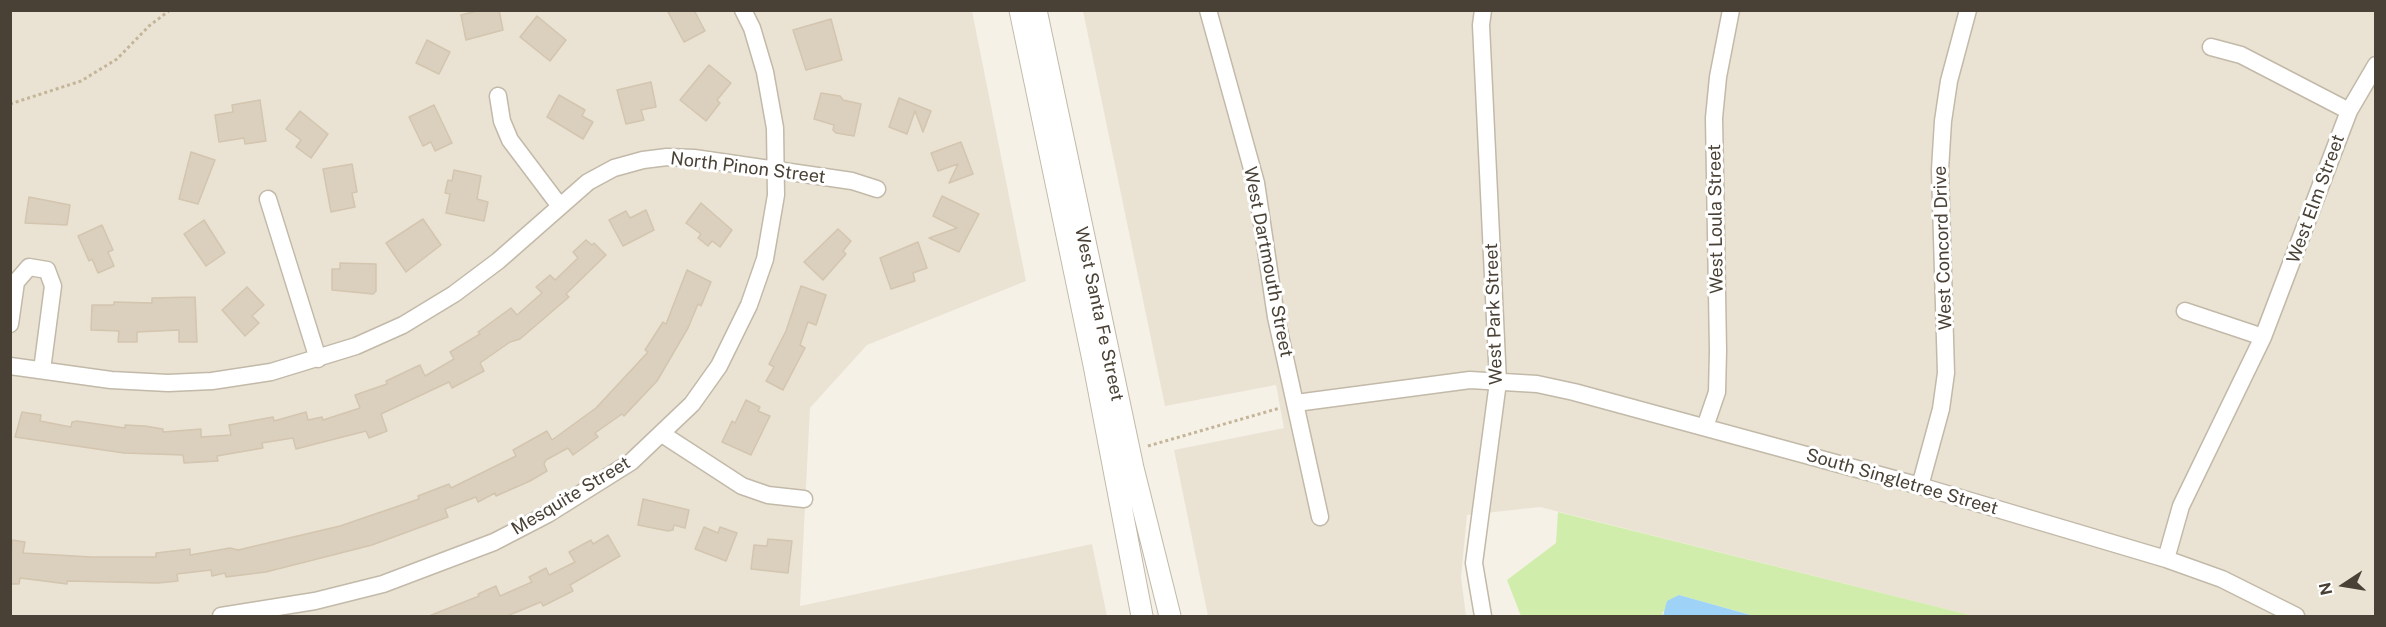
<!DOCTYPE html>
<style>
body{margin:0}
#map{position:relative;width:2386px;height:627px;overflow:hidden;background:#f5f1e7;font-family:"Public Sans",sans-serif}
canvas{display:block}
.frame{position:absolute;inset:0;border:12px solid #494135;pointer-events:none}
.north{position:absolute;left:2314px;top:555px;width:60px;height:60px;-webkit-text-stroke:4px #fff;paint-order:stroke;rotate:258deg;font-size:16px;font-weight:700;line-height:24px;text-align:center;color:#494135}
.north::after{content:'';display:block;margin:auto;width:21px;height:27px;background:#494135;clip-path:polygon(50% 0,100% 100%,50% 72%,0 100%)}
</style>
<div id="map">
<canvas width="2386" height="627"></canvas>
<div class="frame"></div>
<div class="north">N</div>
</div>
<script>
const c = document.querySelector('canvas').getContext('2d');
c.lineJoin = 'round';
function fill(path, color) {
  c.fillStyle = color;
  c.fill(path, 'evenodd');
}
function poly(rows) {
  const path = new Path2D();
  for (const r of rows) {
    path.moveTo(r[0], r[1]);
    for (let i = 2; i < r.length; i += 2) path.lineTo(r[i], r[i + 1]);
  }
  return path;
}
function strokePath(path, color, width, dash) {
  c.strokeStyle = color;
  c.lineWidth = width;
  c.lineCap = dash ? 'butt' : 'round';
  c.setLineDash(dash || []);
  c.stroke(path);
}
function write(font, color, halo, rows, align = 'center') {
  c.font = font + ' "Public Sans",sans-serif';
  c.lineWidth = 6;
  c.setLineDash([]);
  c.textBaseline = 'middle';
  c.strokeStyle = halo;
  c.fillStyle = color;
  for (const [text, x, y, turn = 0] of rows) {
    c.save();
    c.translate(x, y);
    c.rotate((+turn || 0) * Math.PI / 180);
    c.textAlign = isNaN(turn) ? turn : align;
    if (halo) c.strokeText(text, 0, 0);
    c.fillText(text, 0, 0);
    c.restore();
  }
}
const residential = poly([
 [10,11,972,11,1026,281,867,345,810,408,800,606,1092,544,1107,616,11,616],
 [1083,11,2375,11,2375,616,1974,616,1540,507,1467,515,1461,577,1466,616,1208,616,1174,450,1284,428,1276,385,1165,406]
]);
const green = poly([
 [1558,512,1974,616,1754,616,1679,595,1662,613,1663,616,1521,616,1507,580,1556,543]
]);
const water = poly([
 [1679,595,1754,616,1663,616,1667,601]
]);
const building = poly([
 [481,10,499,10,503,30,466,40,461,15,481,10],
 [667,10,694,10,705,31,684,42,667,10],
 [537,16,566,40,550,61,520,37,537,16],
 [831,19,842,60,806,70,793,30,831,19],
 [427,40,450,52,439,74,416,63,427,40],
 [709,65,731,83,717,100,720,103,706,121,680,100,709,65],
 [651,82,656,107,641,110,644,120,626,124,617,90,651,82],
 [821,93,840,96,843,100,861,104,854,136,836,133,833,130,834,125,814,119,821,93],
 [559,95,585,110,582,116,593,122,583,139,547,117,559,95],
 [899,98,931,111,923,132,915,111,907,134,889,127,899,98],
 [260,100,266,141,245,144,244,138,219,142,215,115,233,112,232,105,260,100],
 [434,105,452,143,435,151,431,142,423,146,409,117,434,105],
 [300,111,328,134,311,158,296,147,301,140,286,129,300,111],
 [961,142,973,174,949,183,958,164,938,171,931,153,961,142],
 [191,152,215,160,198,204,179,199,191,152],
 [352,164,357,192,352,193,355,207,331,212,323,169,352,164],
 [454,170,481,176,477,199,488,202,484,221,446,213,450,194,445,193,448,180,452,181,454,170],
 [942,196,979,214,959,252,929,238,957,228,933,216,942,196],
 [29,197,70,205,67,225,25,223,29,197],
 [701,203,732,230,720,247,712,241,708,246,698,238,701,234,686,223,701,203],
 [646,210,654,230,623,246,609,220,626,211,630,218,646,210],
 [423,219,441,245,406,272,386,243,423,219],
 [204,220,225,253,206,266,184,234,204,220],
 [102,225,113,250,108,252,114,266,98,273,92,259,89,261,78,236,102,225],
 [838,229,851,241,843,251,846,254,823,280,804,262,838,229],
 [586,240,592,245,594,243,606,255,566,294,569,297,520,339,510,342,480,363,484,371,452,388,449,382,381,414,387,431,369,438,366,431,296,449,293,438,262,443,263,448,217,456,218,461,184,463,183,455,124,453,15,437,22,412,41,415,40,421,71,427,72,422,77,421,125,428,125,425,145,426,163,429,163,432,201,429,201,437,231,435,229,425,273,417,274,421,306,412,308,420,322,417,323,420,360,408,355,395,387,384,386,381,420,365,425,376,454,359,450,352,480,334,478,332,511,308,517,315,542,293,536,287,550,275,555,280,578,258,573,252,586,240],
 [918,242,927,268,913,273,915,281,891,289,880,258,918,242],
 [340,263,376,264,376,291,373,294,332,290,332,269,340,269,340,263],
 [687,270,711,282,701,306,698,304,688,328,657,381,624,416,622,414,595,433,598,437,573,455,568,448,546,460,544,464,547,471,530,481,496,496,495,493,478,502,476,497,445,509,448,517,372,545,266,572,226,577,225,573,212,576,211,570,177,574,178,581,158,583,67,581,67,584,20,578,19,584,10,584,12,540,25,542,23,553,91,557,156,557,156,553,190,549,190,555,230,548,238,550,340,526,419,499,418,496,449,484,451,488,516,456,513,450,547,431,552,440,596,408,648,352,645,350,663,322,666,324,687,270],
 [801,286,826,295,816,325,808,322,800,345,805,348,783,390,766,381,774,367,769,364,786,331,801,286],
 [247,287,264,305,252,316,259,323,245,336,222,310,247,287],
 [195,297,197,342,179,342,179,330,137,332,137,342,118,342,119,331,91,330,92,305,114,305,114,302,152,303,152,298,195,297],
 [746,400,760,407,758,411,770,416,751,455,722,442,732,421,735,423,746,400],
 [643,499,689,510,685,528,674,525,673,530,668,531,638,525,643,499],
 [704,527,718,533,720,527,737,533,726,561,695,549,704,527],
 [608,535,620,556,570,585,573,591,543,606,541,602,507,616,429,616,479,596,478,594,496,586,500,596,532,582,529,577,546,568,549,575,575,562,569,552,591,540,593,544,608,535],
 [768,539,792,541,788,573,751,569,754,545,767,546,768,539]
]);
const path = poly([
 [10,104,81,81,117,59,149,26,170,10],
 [1148,446,1280,408]
]);
const minor = poly([
 [1208,10,1256,183,1276,317,1320,517],
 [2211,47,2241,55,2349,111],
 [498,96,502,121,510,140,559,205],
 [268,199,318,359],
 [2185,311,2263,337],
 [10,324,16,282,29,267,47,270,53,286,42,370],
 [10,366,111,380,168,383,212,381,271,372,356,346,403,325,454,294,498,261,588,182,614,168,643,160,667,157,694,158,852,181,877,189],
 [1296,403,1470,380,1537,384,1574,392,1920,486,2166,559,2222,579,2296,616],
 [1705,427,1717,392,1718,351,1714,118,1718,77,1731,10],
 [662,434,742,486,768,495,804,499],
 [1920,486,1941,409,1946,373,1940,170,1943,121,1949,81,1968,10],
 [2166,559,2181,506,2263,337,2349,111,2376,65],
 [221,616,315,601,383,584,494,542,548,514,631,462,692,404,719,366,749,305,765,259,776,195,775,128,765,72,752,28,743,10],
 [1483,616,1474,563,1498,382,1481,25,1483,10]
]);
const tertiary = poly([
 [1020,10,1094,365,1142,616],
 [1036,10,1133,468,1170,616]
]);
const streetNames = [
 ["North Pinon Street",748,168,7],
 ["West Elm Street",2316,199,-70],
 ["West Loula Street",1716,219,-91],
 ["West Concord Drive",1943,248,-92],
 ["West Dartmouth Street",1268,262,79],
 ["West Santa Fe Street",1099,314,78],
 ["West Park Street",1494,314,-92],
 ["South Singletree Street",1902,482,16],
 ["Mesquite Street",571,496,-31]
];
fill(residential, '#eae3d4');
fill(green, '#d0edac');
fill(water, '#9ed3f7');
fill(building, '#dbcfbe');
strokePath(building, '#d3c5ae', 1.5);
strokePath(minor, '#c2b9a8', 19);
strokePath(tertiary, '#c2b9a8', 23);
strokePath(path, '#c5b598', 3, [3, 3]);
strokePath(minor, '#fff', 16);
strokePath(tertiary, '#fff', 21);
write('18px', '#494135', '#fff', streetNames);
</script>
